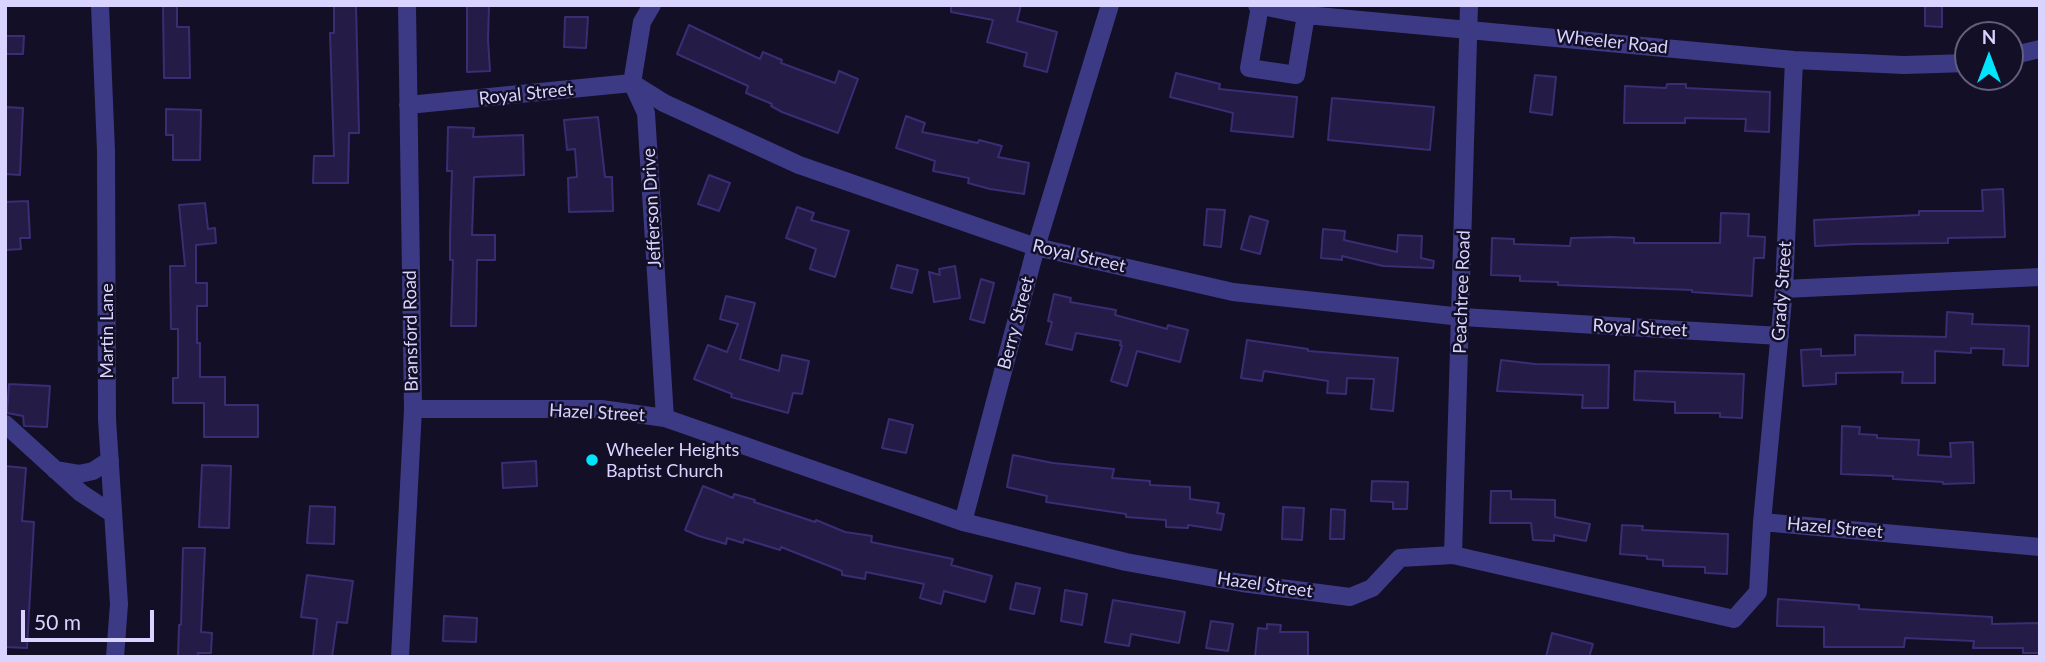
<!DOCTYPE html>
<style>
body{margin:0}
#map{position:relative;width:2045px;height:662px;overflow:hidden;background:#130f26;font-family:Lato,sans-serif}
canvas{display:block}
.frame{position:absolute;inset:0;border:7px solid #d9d4ff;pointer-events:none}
.north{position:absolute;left:1954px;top:21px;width:70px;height:70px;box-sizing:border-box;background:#130f26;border:2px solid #625e7d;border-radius:50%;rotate:0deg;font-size:19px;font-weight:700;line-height:28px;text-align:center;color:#d9d4ff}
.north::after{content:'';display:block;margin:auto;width:24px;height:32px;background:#00e5ff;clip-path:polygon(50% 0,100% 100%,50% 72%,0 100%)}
.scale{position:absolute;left:21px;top:610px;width:133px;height:32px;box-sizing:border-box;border:4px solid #d9d4ff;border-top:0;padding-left:9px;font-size:21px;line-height:24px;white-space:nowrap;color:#d9d4ff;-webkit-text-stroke:5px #130f26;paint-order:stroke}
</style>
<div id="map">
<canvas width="2045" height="662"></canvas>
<div class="frame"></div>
<div class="north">N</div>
<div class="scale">50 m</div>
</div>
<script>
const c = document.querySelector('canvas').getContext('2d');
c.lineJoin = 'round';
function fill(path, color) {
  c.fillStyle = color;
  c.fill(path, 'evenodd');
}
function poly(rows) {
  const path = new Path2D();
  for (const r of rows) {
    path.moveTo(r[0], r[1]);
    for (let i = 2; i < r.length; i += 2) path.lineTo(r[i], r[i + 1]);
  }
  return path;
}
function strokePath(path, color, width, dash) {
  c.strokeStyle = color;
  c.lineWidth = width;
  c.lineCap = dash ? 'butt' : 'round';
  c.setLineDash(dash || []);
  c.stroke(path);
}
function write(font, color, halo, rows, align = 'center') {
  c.font = font + ' Lato,sans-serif';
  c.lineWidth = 5;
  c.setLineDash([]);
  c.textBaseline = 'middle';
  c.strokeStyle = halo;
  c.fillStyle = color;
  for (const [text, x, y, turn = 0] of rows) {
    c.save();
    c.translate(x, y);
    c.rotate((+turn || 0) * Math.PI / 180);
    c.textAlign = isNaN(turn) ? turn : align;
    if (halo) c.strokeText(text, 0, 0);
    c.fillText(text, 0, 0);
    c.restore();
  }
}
const building = poly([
 [163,5,177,5,177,27,189,27,190,78,164,78,163,5],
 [334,5,356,5,359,133,349,133,348,183,313,183,314,156,334,156,330,33,334,33,334,5],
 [467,5,489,5,488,40,490,71,467,72,467,5],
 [951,5,1021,5,1017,21,1057,32,1047,72,1024,66,1027,53,987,42,993,20,951,12,951,5],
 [1925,5,1942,5,1942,27,1925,26,1925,5],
 [565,17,588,17,586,48,564,47,565,17],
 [689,25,760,59,763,52,782,60,781,63,835,83,839,71,858,79,838,133,782,112,771,106,772,104,746,93,748,86,677,54,689,25],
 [5,36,24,36,23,54,5,54,5,36],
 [1176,73,1220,84,1219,89,1297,97,1293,137,1231,131,1233,113,1170,97,1176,73],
 [1535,75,1556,77,1552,115,1530,112,1535,75],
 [1667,84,1686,84,1686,88,1770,92,1769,132,1745,131,1746,119,1685,118,1685,123,1624,123,1625,86,1666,88,1667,84],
 [1332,98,1434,107,1430,150,1328,140,1332,98],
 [5,107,23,108,20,175,5,174,5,107],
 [166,109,201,110,200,160,173,160,173,135,166,135,166,109],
 [906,116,925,123,922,132,978,143,979,140,1002,146,998,157,1029,163,1024,194,990,189,968,183,969,178,933,171,935,161,896,148,906,116],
 [598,117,605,177,612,177,613,211,569,212,568,178,577,177,575,149,567,150,564,120,598,117],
 [448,127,474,128,473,137,523,135,524,175,474,177,472,235,495,235,495,260,477,260,476,326,451,326,453,260,450,260,450,236,452,171,447,171,448,127],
 [709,175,730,183,719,211,698,204,709,175],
 [2003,189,2005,237,1948,238,1948,243,1855,244,1815,246,1814,220,1919,215,1919,211,1983,211,1982,190,2003,189],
 [28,201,30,238,20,238,21,249,5,250,5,202,28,201],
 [205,203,208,229,215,228,216,243,196,245,196,283,207,283,207,306,197,306,197,343,200,343,200,377,225,377,225,405,258,405,258,437,204,437,204,403,173,403,173,378,178,378,178,329,171,329,170,266,185,266,179,205,205,203],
 [797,207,814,213,811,220,849,231,835,277,810,269,816,249,786,238,797,207],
 [1207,209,1225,210,1221,247,1204,245,1207,209],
 [1721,213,1749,214,1748,236,1765,237,1764,258,1754,258,1752,296,1692,292,1692,290,1558,285,1558,282,1520,281,1520,276,1491,275,1492,238,1514,239,1514,244,1570,246,1571,238,1611,237,1634,238,1634,243,1720,243,1721,213],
 [1250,216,1268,221,1260,254,1241,249,1250,216],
 [1323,229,1345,231,1344,240,1397,252,1398,235,1422,236,1421,258,1434,261,1433,268,1383,266,1342,256,1342,260,1321,258,1323,229],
 [897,265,918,270,912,293,891,288,897,265],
 [955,266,960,298,934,302,929,272,940,275,939,269,955,266],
 [981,279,994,283,984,323,970,319,981,279],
 [1054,294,1071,298,1070,302,1116,310,1115,315,1167,329,1168,325,1188,330,1180,362,1137,351,1127,386,1111,381,1122,346,1120,345,1121,341,1076,333,1072,350,1046,344,1052,322,1048,321,1054,294],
 [726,296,755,303,740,359,779,371,782,355,809,361,802,394,793,393,788,413,731,397,732,394,694,379,708,345,727,352,738,324,720,319,726,296],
 [1947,312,1973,314,1972,324,2029,326,2028,366,2003,365,2004,349,1971,348,1971,353,1935,351,1935,383,1902,383,1903,372,1836,373,1836,384,1803,386,1801,350,1821,349,1821,356,1855,355,1855,335,1946,337,1947,312],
 [1247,340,1308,349,1308,351,1398,358,1393,411,1371,409,1374,379,1347,378,1346,394,1327,393,1328,381,1264,371,1262,381,1241,378,1247,340],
 [1501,360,1535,364,1609,365,1608,408,1582,408,1583,395,1497,391,1501,360],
 [1635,371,1744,374,1742,418,1720,417,1720,413,1675,413,1675,402,1634,400,1635,371],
 [9,384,50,386,47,427,24,426,23,416,7,413,9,384],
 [889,419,913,425,906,453,882,448,889,419],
 [1842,426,1860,427,1859,434,1877,435,1877,438,1919,440,1918,455,1951,457,1950,443,1973,442,1974,483,1943,484,1943,482,1893,479,1893,476,1841,474,1842,426],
 [1013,455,1053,463,1114,469,1112,478,1150,481,1150,485,1190,487,1190,499,1219,503,1217,513,1224,514,1221,530,1188,525,1188,528,1166,527,1166,520,1126,517,1126,514,1046,502,1047,496,1007,487,1013,455],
 [536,461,537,486,503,488,502,463,536,461],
 [202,465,231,466,229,528,199,527,202,465],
 [5,466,26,468,22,521,34,522,27,648,5,647,5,466],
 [1372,481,1408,482,1407,509,1393,509,1393,502,1371,501,1372,481],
 [703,486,733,498,734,494,755,500,754,502,815,522,816,520,845,532,872,536,871,542,953,559,951,565,992,576,985,602,944,591,941,604,920,598,924,584,866,572,865,579,842,575,842,571,781,547,780,550,744,539,743,543,727,538,726,544,699,536,685,530,703,486],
 [1491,491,1511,491,1511,499,1555,500,1555,517,1590,524,1586,541,1554,535,1554,541,1533,540,1531,523,1490,523,1491,491],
 [310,506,335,507,334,544,307,543,310,506],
 [1283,507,1304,508,1302,540,1282,539,1283,507],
 [1331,509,1345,510,1344,539,1330,539,1331,509],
 [1622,525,1643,526,1642,530,1728,534,1727,574,1705,573,1705,567,1663,566,1663,560,1647,559,1647,556,1620,554,1622,525],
 [183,548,205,548,201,632,212,633,211,653,198,653,198,657,178,657,179,625,181,625,183,548],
 [307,575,353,581,347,623,337,622,332,657,313,657,317,619,301,617,307,575],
 [1016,583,1040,588,1034,614,1010,609,1016,583],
 [1065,590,1087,594,1082,625,1061,621,1065,590],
 [1778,599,1859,605,1859,609,1992,617,1992,624,2040,623,2040,653,2023,653,2023,648,1973,648,1974,641,1905,638,1904,647,1824,647,1824,627,1777,626,1778,599],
 [1113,600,1185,612,1179,643,1131,634,1129,646,1105,642,1113,600],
 [444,616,477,618,476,642,443,641,444,616],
 [1211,621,1233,624,1228,651,1206,648,1211,621],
 [1267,624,1281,625,1280,632,1308,632,1308,657,1255,657,1258,628,1267,629,1267,624],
 [1552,633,1593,644,1589,657,1546,657,1552,633]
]);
const minor = poly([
 [100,5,106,151,107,419,119,604,115,657],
 [652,5,642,22,632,83,646,113,665,418],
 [1257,5,1306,15,1794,60,1904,65,1968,63],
 [1260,6,1249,68,1296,75,1306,15],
 [2010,56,2040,49],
 [408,105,632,83,664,103,799,165,1036,247,1233,292,1462,317,1780,336],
 [1784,289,2040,277],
 [413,409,601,409,665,418,963,522,1126,562,1242,583,1350,597,1372,588,1400,558,1453,555,1734,619,1758,592,1762,522,2040,547],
 [5,424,81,493,113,514],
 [55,470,79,474,93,471,110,460],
 [963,522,1036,247,1110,5],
 [1762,522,1784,289,1794,60],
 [1453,555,1469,5],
 [400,657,413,409,407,5]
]);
const markers = [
 [592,460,7,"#00e5ff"]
];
const streetNames = [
 ["Wheeler Road",1612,42,6],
 ["Royal Street",526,94,-6],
 ["Jefferson Drive",652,208,-93],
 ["Royal Street",1079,256,13],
 ["Grady Street",1782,291,-86],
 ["Peachtree Road",1462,292,-88],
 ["Berry Street",1016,323,-75],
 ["Royal Street",1640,328,3],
 ["Martin Lane",107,331,-90],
 ["Bransford Road",411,331,-91],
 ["Hazel Street",597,413,3],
 ["Hazel Street",1835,528,5],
 ["Hazel Street",1265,585,8]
];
const poiNames = [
 ["Wheeler Heights",606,450],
 ["Baptist Church",606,471]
];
fill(building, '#241b47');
strokePath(building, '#3b2d73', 2);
strokePath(minor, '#3d3a85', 18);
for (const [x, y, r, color] of markers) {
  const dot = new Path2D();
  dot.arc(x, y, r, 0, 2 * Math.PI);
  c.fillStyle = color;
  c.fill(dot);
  strokePath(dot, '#130f26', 2.5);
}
write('18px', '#d9d4ff', '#130f26', streetNames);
write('18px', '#d9d4ff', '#130f26', poiNames, 'left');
</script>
